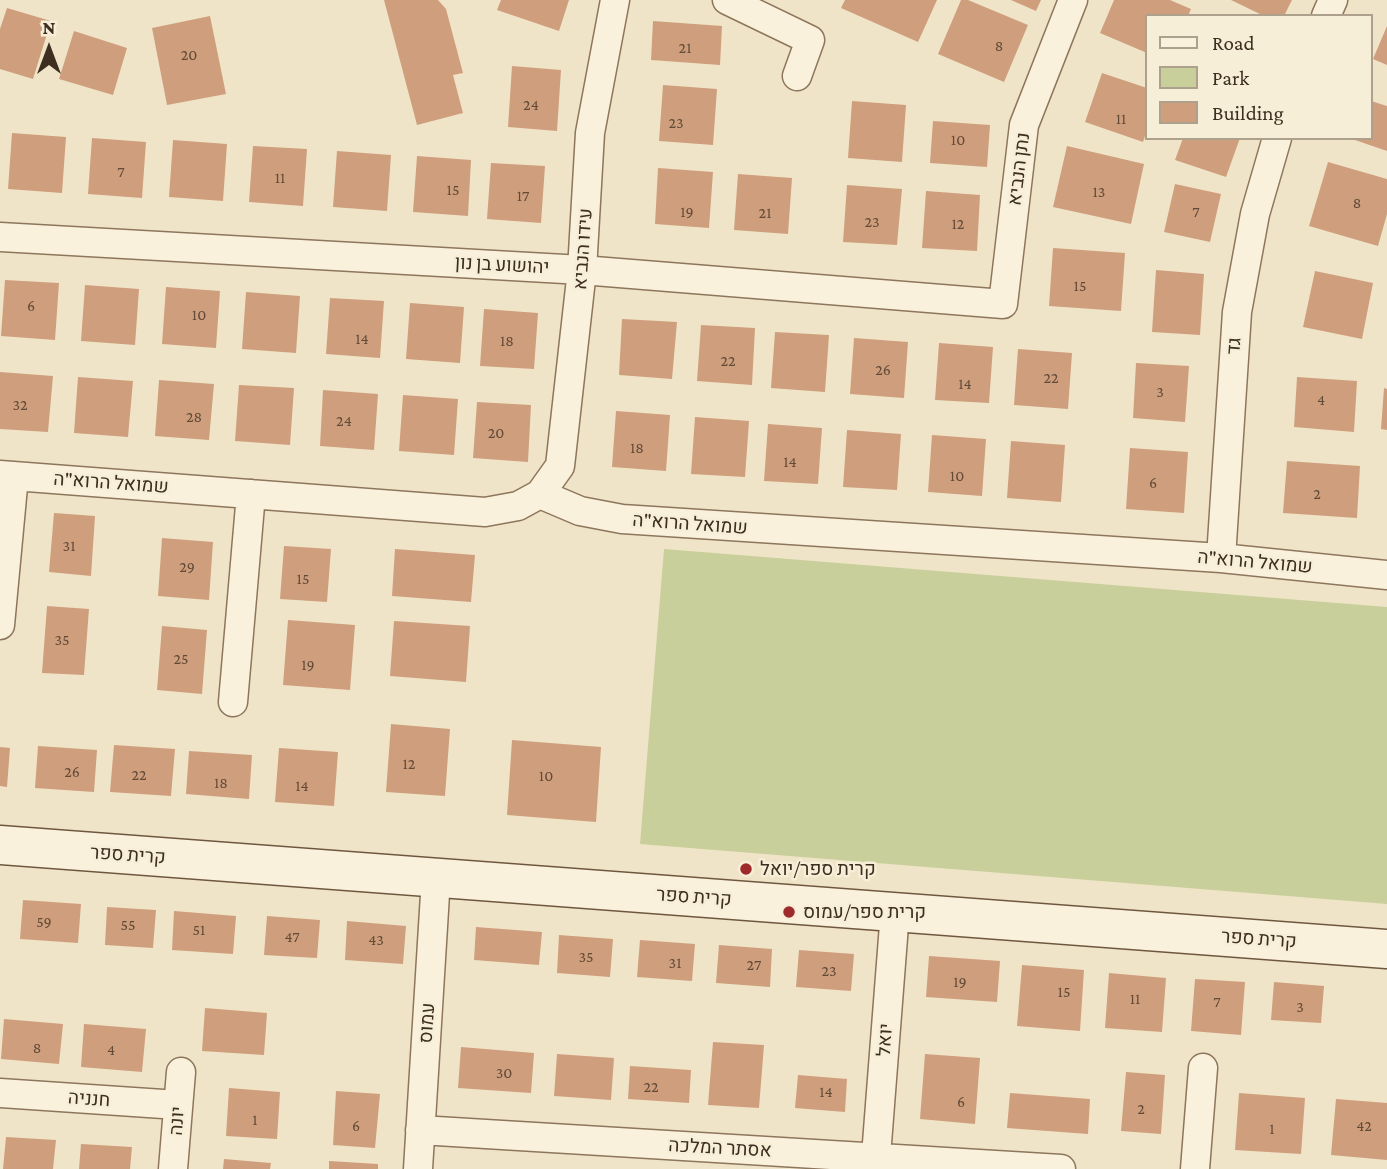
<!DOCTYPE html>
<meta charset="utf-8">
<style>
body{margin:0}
#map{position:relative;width:1387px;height:1169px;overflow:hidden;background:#f0e4c8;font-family:"Crimson Pro",serif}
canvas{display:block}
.legend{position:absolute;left:1145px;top:14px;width:228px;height:126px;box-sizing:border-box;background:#f7eed8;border:2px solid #ada18e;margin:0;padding:9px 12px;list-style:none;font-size:21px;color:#3d2e20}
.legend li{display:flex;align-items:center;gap:14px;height:35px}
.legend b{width:35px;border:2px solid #ada18e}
.north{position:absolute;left:14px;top:14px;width:70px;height:70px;-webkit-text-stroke:5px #f7eed8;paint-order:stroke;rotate:0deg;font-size:19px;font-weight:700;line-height:28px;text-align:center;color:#3d2e20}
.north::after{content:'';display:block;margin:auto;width:24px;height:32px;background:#3d2e20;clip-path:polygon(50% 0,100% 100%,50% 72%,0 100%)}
</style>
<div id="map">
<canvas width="1387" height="1169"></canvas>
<ul class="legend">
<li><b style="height:9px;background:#faf1dc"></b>Road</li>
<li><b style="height:19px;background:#c9cf9b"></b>Park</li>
<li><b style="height:19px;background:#cf9f7d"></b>Building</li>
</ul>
<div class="north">N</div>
</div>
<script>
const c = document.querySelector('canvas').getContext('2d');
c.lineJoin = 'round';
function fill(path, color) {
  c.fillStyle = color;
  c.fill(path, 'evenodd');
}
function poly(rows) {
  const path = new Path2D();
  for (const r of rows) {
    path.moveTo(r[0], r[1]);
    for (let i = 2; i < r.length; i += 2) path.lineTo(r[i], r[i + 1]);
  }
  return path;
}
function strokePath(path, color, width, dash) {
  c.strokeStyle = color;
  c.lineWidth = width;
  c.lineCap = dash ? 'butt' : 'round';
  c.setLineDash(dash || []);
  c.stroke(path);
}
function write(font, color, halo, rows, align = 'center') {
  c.font = font + ' "Crimson Pro",Heebo,serif';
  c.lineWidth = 5;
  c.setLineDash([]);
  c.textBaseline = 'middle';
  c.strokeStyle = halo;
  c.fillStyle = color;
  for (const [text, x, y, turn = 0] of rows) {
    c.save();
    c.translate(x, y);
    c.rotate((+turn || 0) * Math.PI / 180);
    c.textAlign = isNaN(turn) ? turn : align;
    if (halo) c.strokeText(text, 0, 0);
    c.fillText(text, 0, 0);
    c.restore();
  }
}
const green = poly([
 [664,549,1387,607,1387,904,640,844]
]);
const building = poly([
 [384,0,438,0,446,9,463,73,453,75,463,113,417,125],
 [501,0,569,0,559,31,497,10],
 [845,0,937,0,918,42,841,8],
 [961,0,968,0,1028,25,1004,82,938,54],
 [1011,0,1041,0,1036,11],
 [1114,0,1170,0,1191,9,1188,16,1147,16,1147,53,1100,33],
 [1231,0,1292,0,1284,16,1264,16],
 [7,8,51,21,33,79,0,69,0,29],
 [210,16,226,94,167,105,152,28],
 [653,21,722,26,720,65,651,60],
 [1387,26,1387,65,1373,59],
 [74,31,127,48,113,95,59,79],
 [512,66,561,70,557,131,508,127],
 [1102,73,1147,88,1147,130,1143,142,1085,122],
 [663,85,717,89,713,145,659,141],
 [852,101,906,105,902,162,848,158],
 [1371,101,1387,106,1387,151,1352,139,1371,138],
 [933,121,990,125,987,167,930,163],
 [12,133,66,137,62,193,8,189],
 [92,138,146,142,142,198,88,194],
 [1183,138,1240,138,1226,177,1175,160],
 [173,140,227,144,223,201,169,197],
 [253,146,307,149,303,206,249,202],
 [1067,146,1144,164,1131,224,1053,207],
 [337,151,391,155,387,211,333,207],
 [417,156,471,160,468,216,413,212],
 [1328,162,1387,179,1387,214,1378,246,1309,226],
 [491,163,545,166,541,223,487,219],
 [658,168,713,172,709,228,655,224],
 [738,174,792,178,788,234,734,230],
 [1175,184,1221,194,1210,242,1164,232],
 [847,185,902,189,897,245,843,242],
 [926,191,980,195,977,251,922,248],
 [1053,248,1125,253,1121,311,1049,306],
 [1156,270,1204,274,1200,335,1152,332],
 [1315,271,1373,283,1362,339,1303,327],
 [5,280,59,283,55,340,1,336],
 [85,285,139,289,135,345,81,341],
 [166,287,220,291,216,348,162,344],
 [246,292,300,296,296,353,242,349],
 [330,298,384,301,380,358,326,354],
 [410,303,464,307,460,363,406,359],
 [484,309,538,313,534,369,480,366],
 [622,319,677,322,672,379,619,375],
 [701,325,755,328,752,385,697,381],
 [775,332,829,335,825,392,771,388],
 [854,338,908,342,904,398,850,394],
 [939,343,993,347,989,403,935,400],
 [1018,349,1072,353,1068,409,1014,405],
 [1136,363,1189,366,1185,422,1133,418],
 [0,372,53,376,48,432,0,429],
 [78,377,133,381,128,437,74,433],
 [1297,377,1357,381,1354,432,1294,427],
 [159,380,214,384,209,440,155,436],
 [239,385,294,388,290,445,235,441],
 [1384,388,1387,389,1387,430,1381,429],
 [323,390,378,394,374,450,320,446],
 [403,395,458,399,454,455,399,451],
 [477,402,531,405,528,462,473,458],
 [616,411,670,415,666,471,612,467],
 [695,417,749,421,745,477,691,474],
 [768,424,822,428,818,484,764,481],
 [847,430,901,434,897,490,843,487],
 [932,435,986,439,982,496,928,492],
 [1011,441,1065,445,1061,502,1007,498],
 [1130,448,1188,452,1184,513,1126,509],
 [1287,461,1360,466,1357,518,1283,513],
 [54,513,95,516,91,576,49,572],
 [162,538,213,542,209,600,158,596],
 [284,546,331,549,327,602,280,599],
 [395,549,475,555,471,602,392,596],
 [47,606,89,609,84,675,42,673],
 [288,620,355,625,350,690,283,685],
 [394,621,470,626,466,682,390,676],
 [162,626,207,630,202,694,157,690],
 [391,724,450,729,445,796,386,792],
 [512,740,601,747,596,822,507,815],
 [114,745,175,749,171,796,110,792],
 [38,746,97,750,94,792,35,788],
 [0,747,10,748,7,787,0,786],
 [279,748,338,752,334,806,275,802],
 [189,751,252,755,249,799,186,794],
 [23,900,81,904,78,943,20,939],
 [107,907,156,910,153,948,105,945],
 [174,911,236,916,233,954,172,950],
 [267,916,320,920,317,958,264,955],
 [347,921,406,926,403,964,345,960],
 [476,927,542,932,539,965,474,960],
 [559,935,613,939,610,977,557,973],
 [640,940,695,944,692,981,637,977],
 [719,945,772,949,770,987,716,983],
 [799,950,854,954,851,991,796,987],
 [929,956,1000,961,997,1002,926,997],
 [1022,965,1084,970,1080,1031,1017,1026],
 [1109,973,1166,978,1162,1032,1105,1028],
 [1195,979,1245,982,1241,1035,1191,1031],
 [1274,982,1324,986,1321,1023,1271,1020],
 [205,1008,267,1013,264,1055,202,1051],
 [4,1019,63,1024,59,1064,1,1059],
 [84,1024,146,1029,142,1072,81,1067],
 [713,1042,764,1045,759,1108,708,1105],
 [461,1047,534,1053,531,1093,458,1088],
 [557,1054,614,1058,611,1100,554,1096],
 [925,1054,980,1058,975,1124,920,1119],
 [630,1066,691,1070,689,1103,628,1099],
 [1126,1072,1165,1075,1161,1134,1121,1131],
 [798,1075,847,1079,845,1112,795,1108],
 [229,1088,280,1092,277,1139,226,1136],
 [336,1091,380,1094,375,1148,333,1145],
 [1010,1093,1090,1099,1088,1134,1007,1128],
 [1239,1093,1305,1098,1301,1154,1235,1150],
 [1336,1099,1387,1103,1387,1160,1331,1155],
 [6,1137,56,1140,53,1169,3,1169],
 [81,1144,132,1147,130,1169,79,1169],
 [224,1159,271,1163,270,1169,223,1169],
 [329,1161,378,1164,378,1169,329,1169]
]);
const street = poly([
 [727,0,810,40,797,76],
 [1326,16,1333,0],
 [0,237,582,270,1003,304,1024,125,1073,0],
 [0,475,485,512,518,506,540,494,580,511,622,519,1221,558,1387,575],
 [540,494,560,466,582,270,590,133,615,0],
 [1221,558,1237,312,1255,214,1277,138],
 [0,625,14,476],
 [233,702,251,494],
 [0,1093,178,1105],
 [420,1130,1061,1169],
 [173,1169,181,1072],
 [418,1169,436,878],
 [875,1169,895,912],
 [1195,1169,1203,1068]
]);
const secondary = poly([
 [0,845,1387,949]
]);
const markers = [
 [746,869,7,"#9e2a2b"],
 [789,912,7,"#9e2a2b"]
];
const numberNames = [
 ["8",999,46],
 ["21",685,48],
 ["20",189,55],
 ["24",531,105],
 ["11",1121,119],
 ["23",676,123],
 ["10",958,140],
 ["7",121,172],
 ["11",280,178],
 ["15",453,190],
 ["13",1099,192],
 ["17",523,196],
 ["8",1357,203],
 ["19",687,212],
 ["7",1196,212],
 ["21",765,213],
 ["23",872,222],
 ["12",958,224],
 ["15",1080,286],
 ["6",31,306],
 ["10",199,315],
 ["14",362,339],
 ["18",507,341],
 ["22",728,361],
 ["26",883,370],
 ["22",1051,378],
 ["14",965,384],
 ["3",1160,392],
 ["4",1321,400],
 ["32",20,405],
 ["28",194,417],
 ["24",344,421],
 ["20",496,433],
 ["18",637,448],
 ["14",790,462],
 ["10",957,476],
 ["6",1153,483],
 ["2",1317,494],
 ["31",69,546],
 ["29",187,567],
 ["15",303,579],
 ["35",62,640],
 ["25",181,659],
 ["19",308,665],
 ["12",409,764],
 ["26",72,772],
 ["22",139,775],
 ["10",546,776],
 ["18",221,783],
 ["14",302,786],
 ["59",44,922],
 ["55",128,925],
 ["51",199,930],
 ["47",292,937],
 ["43",376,940],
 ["35",586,957],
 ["31",675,963],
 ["27",754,965],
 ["23",829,971],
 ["19",960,982],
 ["15",1064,992],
 ["11",1135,999],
 ["7",1217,1002],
 ["3",1300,1007],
 ["8",37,1048],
 ["4",111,1050],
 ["30",504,1073],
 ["22",651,1087],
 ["14",826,1092],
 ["6",961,1102],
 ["2",1141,1109],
 ["1",255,1120],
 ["6",356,1126],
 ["42",1364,1126],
 ["1",1272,1129]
];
const streetNames = [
 ["נתן הנביא",1019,169,-83],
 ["עידו הנביא",583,249,-86],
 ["יהושוע בן נון",502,265,3],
 ["גד",1234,346,-86],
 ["שמואל הרוא\"ה",111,483,4],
 ["שמואל הרוא\"ה",690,524,4],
 ["שמואל הרוא\"ה",1255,562,5],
 ["קרית ספר",128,855,4],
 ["קרית ספר",694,897,4],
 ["קרית ספר",1259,939,4],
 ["עמוס",427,1023,-86],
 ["יואל",885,1040,-86],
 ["חנניה",89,1099,4],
 ["יונה",177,1121,-86],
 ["אסתר המלכה",720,1148,3]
];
const poiNames = [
 ["קרית ספר/יואל",760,869],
 ["קרית ספר/עמוס",803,912]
];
fill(green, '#c9cf9b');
fill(building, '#cf9f7d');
strokePath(street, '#8d765c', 31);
strokePath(secondary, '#6f573f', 41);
strokePath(street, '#faf1dc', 28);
strokePath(secondary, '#faf1dc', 38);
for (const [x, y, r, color] of markers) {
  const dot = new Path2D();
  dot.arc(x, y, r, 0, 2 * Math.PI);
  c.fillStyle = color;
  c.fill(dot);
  strokePath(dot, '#f7eed8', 2.5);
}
write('16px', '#624a37', null, numberNames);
write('19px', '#3d2e20', '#f7eed8', streetNames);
write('19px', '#3d2e20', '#f7eed8', poiNames, 'left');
</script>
